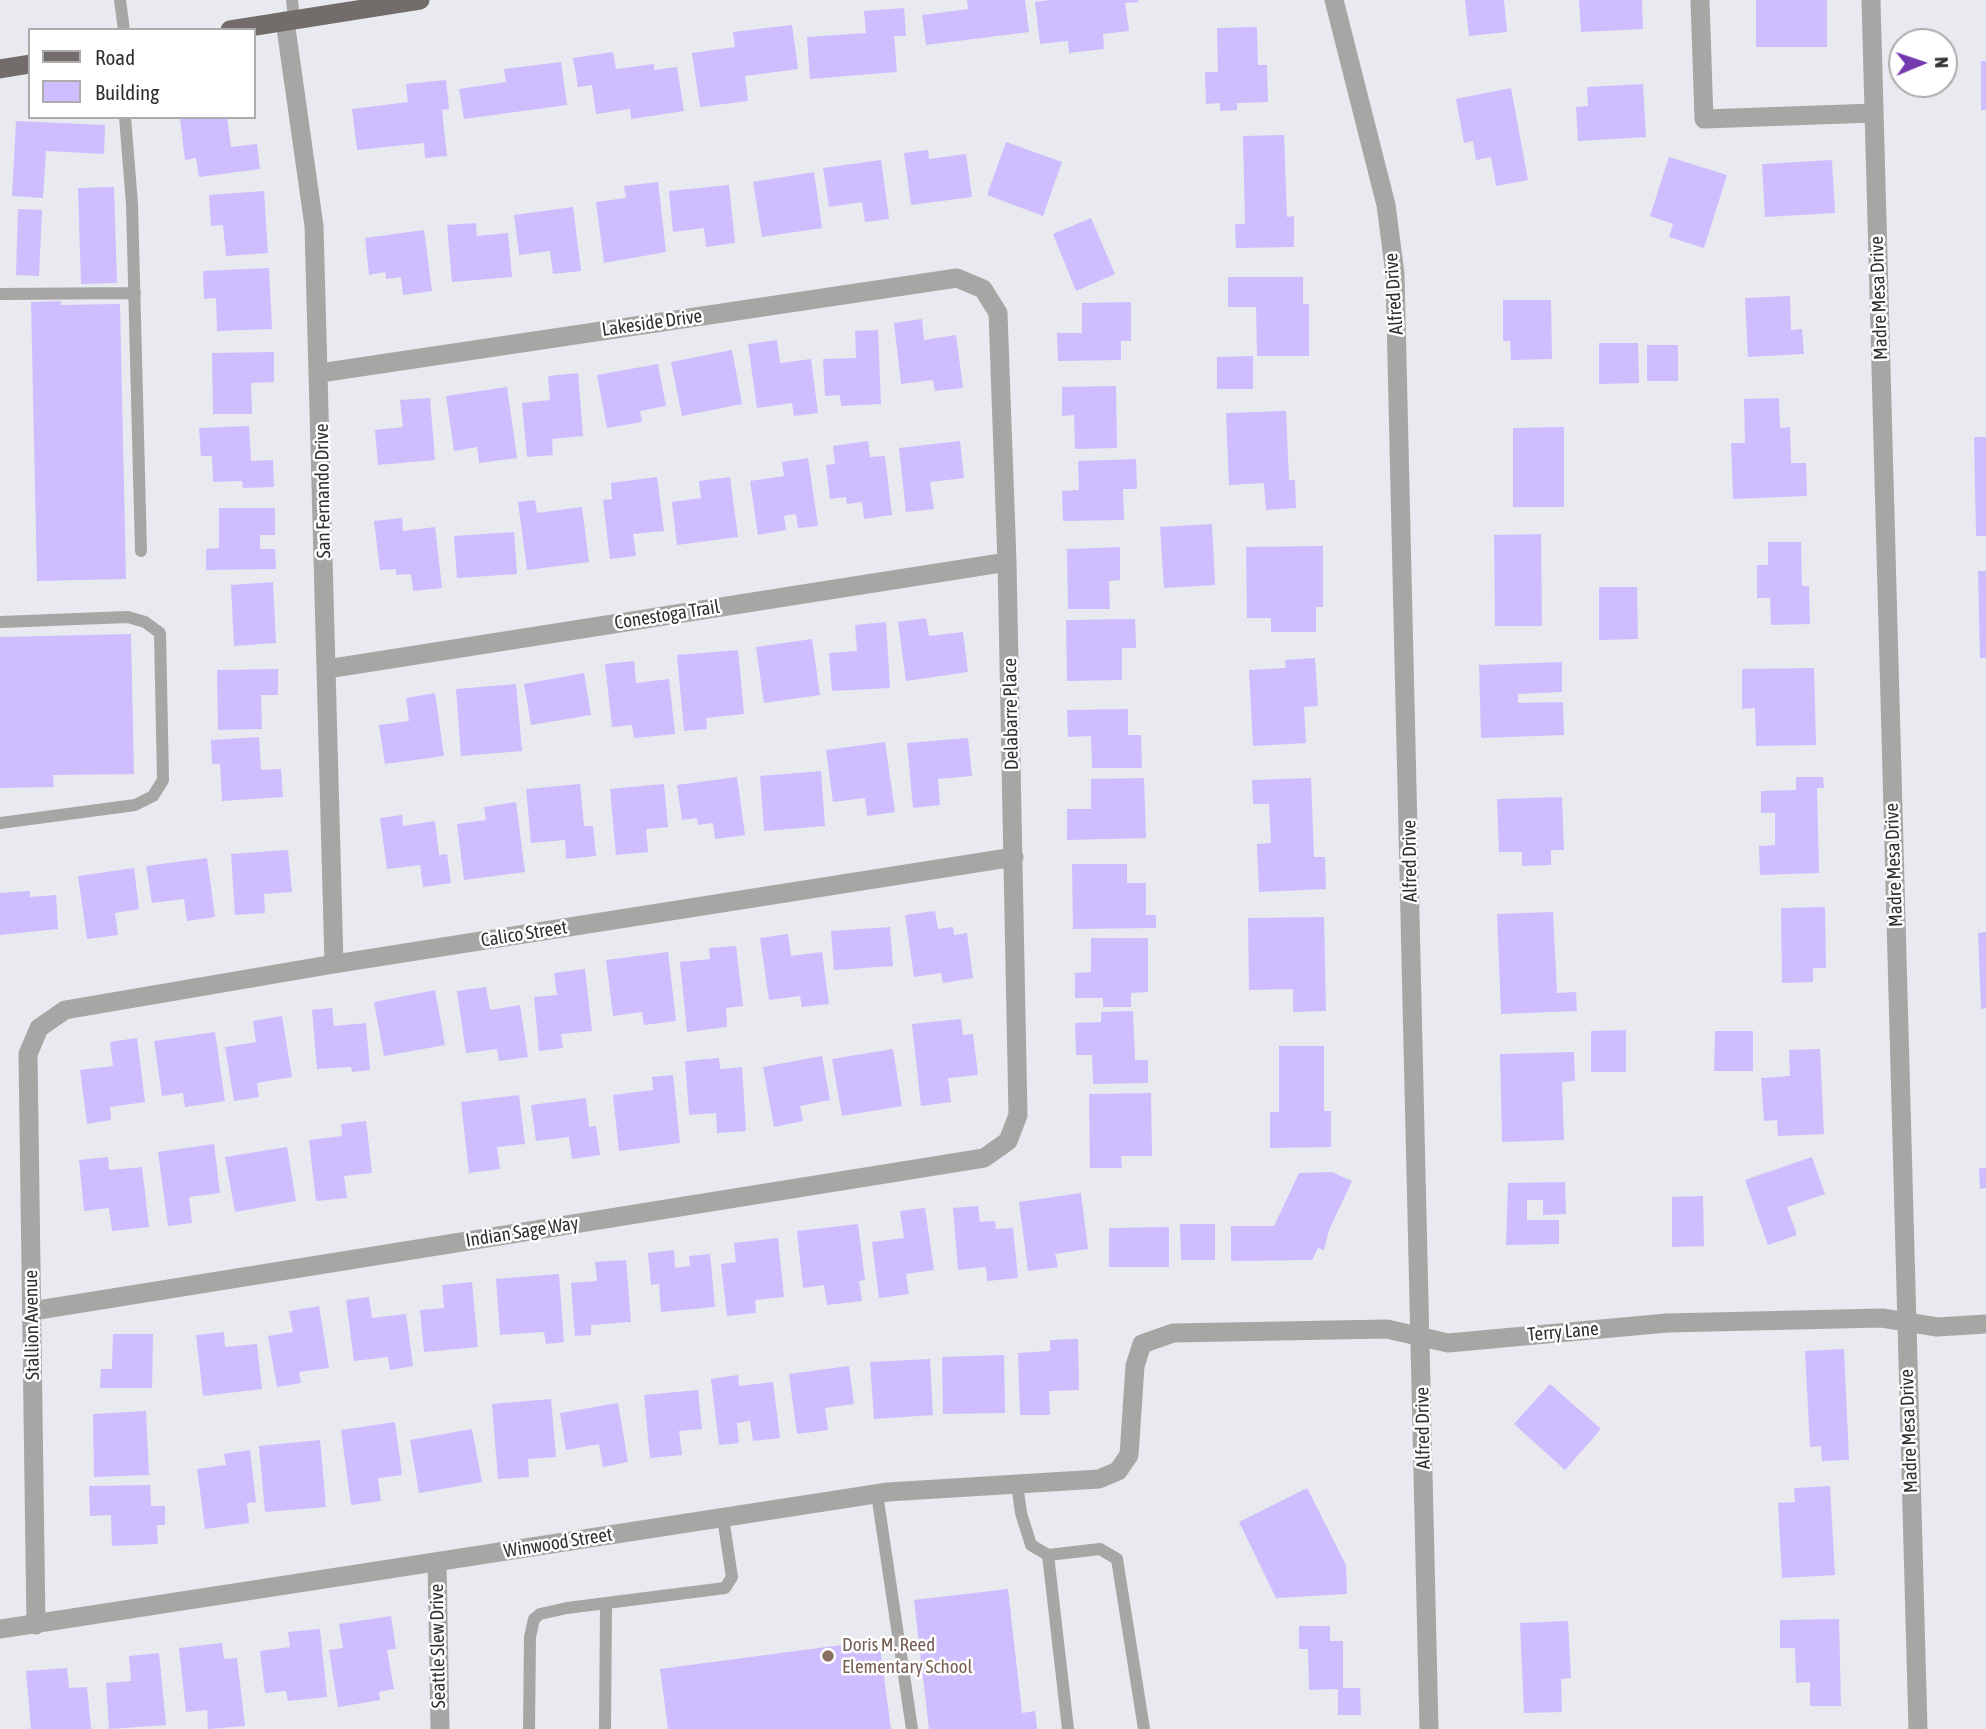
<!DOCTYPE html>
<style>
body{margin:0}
#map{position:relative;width:1986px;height:1729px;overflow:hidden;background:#e8eaef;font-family:"Asap Condensed",sans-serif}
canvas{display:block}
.legend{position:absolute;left:28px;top:28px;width:228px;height:91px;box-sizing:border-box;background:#fff;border:2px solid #acacad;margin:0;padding:9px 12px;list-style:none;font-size:21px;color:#2f3032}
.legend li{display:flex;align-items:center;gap:14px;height:35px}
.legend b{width:35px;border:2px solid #acacad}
.north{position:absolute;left:1888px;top:28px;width:70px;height:70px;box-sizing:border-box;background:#fff;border:2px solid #acacad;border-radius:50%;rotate:88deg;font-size:19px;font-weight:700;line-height:28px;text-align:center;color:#2f3032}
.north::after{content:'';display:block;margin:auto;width:24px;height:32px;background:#7539ae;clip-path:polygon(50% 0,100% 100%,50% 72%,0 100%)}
</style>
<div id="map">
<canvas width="1986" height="1729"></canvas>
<ul class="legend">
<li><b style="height:9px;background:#726d6b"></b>Road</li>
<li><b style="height:19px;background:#cebdff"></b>Building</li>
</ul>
<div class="north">N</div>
</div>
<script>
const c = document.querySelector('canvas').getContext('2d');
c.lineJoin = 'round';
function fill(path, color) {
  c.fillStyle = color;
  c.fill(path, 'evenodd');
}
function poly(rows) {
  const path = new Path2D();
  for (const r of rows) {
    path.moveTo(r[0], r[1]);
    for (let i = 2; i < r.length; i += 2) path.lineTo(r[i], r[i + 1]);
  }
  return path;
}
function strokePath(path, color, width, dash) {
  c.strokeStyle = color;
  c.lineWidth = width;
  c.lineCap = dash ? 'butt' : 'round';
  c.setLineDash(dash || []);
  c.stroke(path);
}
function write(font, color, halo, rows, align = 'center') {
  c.font = font + ' "Asap Condensed",sans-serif';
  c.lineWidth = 5;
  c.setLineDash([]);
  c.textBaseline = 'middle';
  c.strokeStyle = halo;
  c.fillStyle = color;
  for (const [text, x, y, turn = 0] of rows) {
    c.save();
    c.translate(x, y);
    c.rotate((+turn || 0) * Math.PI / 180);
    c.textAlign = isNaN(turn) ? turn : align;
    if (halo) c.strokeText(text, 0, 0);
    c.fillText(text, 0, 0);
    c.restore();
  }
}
const building = poly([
 [967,0,1025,0,1029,32,926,45,922,15,968,9],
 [1050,0,1138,0,1138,2,1125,3,1129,31,1103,34,1104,49,1069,53,1068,41,1040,44,1035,2],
 [1465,0,1504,0,1507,32,1469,36],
 [1579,0,1642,0,1643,29,1581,32],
 [1756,0,1827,0,1827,47,1756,47],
 [904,8,906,36,894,36,897,72,810,79,807,37,866,33,864,11],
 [792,25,798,69,745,76,748,101,700,107,692,53,735,47,733,32],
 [1257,27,1258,65,1267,65,1268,102,1237,103,1237,110,1220,111,1220,103,1206,104,1205,72,1218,72,1217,28],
 [613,52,616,69,654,64,654,70,677,67,684,111,631,119,630,109,596,114,592,85,578,87,573,58],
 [1981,61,1986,61,1986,110,1981,110],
 [561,62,567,105,464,119,459,89,506,82,504,69],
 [446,80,449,109,442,110,447,156,425,158,424,143,357,150,352,109,408,102,406,84],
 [1643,84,1646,137,1578,141,1576,107,1588,106,1587,87],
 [1511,88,1528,180,1496,186,1491,157,1476,160,1473,141,1464,143,1456,99],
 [198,117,227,117,231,147,257,144,260,169,199,177,196,158,185,160,180,119],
 [16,121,105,125,104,154,46,151,43,198,12,196],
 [1284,135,1287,217,1294,216,1294,247,1236,248,1235,224,1245,224,1243,136],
 [1006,142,1062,162,1043,216,987,195],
 [928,150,929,159,966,154,972,197,911,205,904,153],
 [1669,157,1727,175,1704,248,1669,237,1673,224,1650,216],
 [881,160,889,219,865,222,862,202,829,207,823,168],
 [1832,160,1835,213,1765,217,1762,164],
 [814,172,822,228,762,237,753,182],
 [658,182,666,252,604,263,596,202,626,198,624,186],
 [729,185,735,243,706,247,704,228,673,232,669,191],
 [114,187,117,283,81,284,78,188],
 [264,191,268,253,226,256,223,225,211,226,209,195],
 [573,207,581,271,553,274,550,251,519,255,514,215],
 [18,209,42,210,39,276,16,275],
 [1091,218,1115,274,1076,291,1053,234],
 [476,223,477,236,508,233,512,277,452,282,447,225],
 [424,230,432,291,403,295,401,277,386,279,385,272,369,275,365,238],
 [269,268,272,329,217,331,216,298,204,299,203,271],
 [1228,277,1303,277,1303,304,1309,304,1309,356,1257,356,1256,307,1228,307],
 [1790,296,1791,330,1802,329,1804,354,1748,357,1745,298],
 [1503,300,1551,300,1552,359,1511,360,1510,341,1503,341],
 [61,301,61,305,120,304,126,579,37,581,31,302],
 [1131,302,1131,341,1121,341,1121,360,1058,361,1057,333,1082,333,1082,303],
 [922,319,924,340,956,335,963,388,935,391,933,380,901,384,894,323],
 [878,330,881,404,841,406,840,395,825,396,823,359,856,358,855,331],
 [777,340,780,363,811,359,818,413,794,416,792,403,757,408,748,344],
 [1599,343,1638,343,1639,383,1599,384],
 [1647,345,1678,345,1678,381,1647,381],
 [732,350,742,404,682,416,671,362],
 [274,352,274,382,251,383,252,414,213,414,212,353],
 [1253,356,1253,389,1217,389,1217,357],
 [658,364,666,406,640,411,642,422,607,428,597,375],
 [578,373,583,436,552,439,553,455,527,457,522,403,550,400,548,376],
 [1116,386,1117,448,1075,449,1074,415,1062,416,1062,387],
 [507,387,517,458,479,463,477,447,454,451,446,396],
 [430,398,435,460,378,465,375,430,403,427,400,400],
 [1779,398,1780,428,1790,427,1791,463,1806,463,1807,496,1733,499,1731,443,1745,443,1744,399],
 [1286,411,1289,480,1295,480,1296,508,1266,510,1264,483,1229,485,1226,413],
 [249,426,251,461,273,460,274,487,243,488,242,481,213,482,212,456,201,456,199,428],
 [1564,427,1564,507,1513,507,1513,428],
 [1974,437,1986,437,1986,536,1976,536],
 [868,441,870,457,885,456,892,515,864,519,862,502,847,504,846,497,830,499,826,465,835,464,833,446],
 [960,441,964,478,930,482,934,509,906,512,899,448],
 [808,458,818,526,798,528,796,514,784,516,786,530,758,535,750,481,784,476,782,462],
 [1136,459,1137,489,1123,489,1124,520,1063,521,1062,491,1079,490,1078,461],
 [657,477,664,531,633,534,636,556,610,559,603,500,612,499,611,483],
 [730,477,738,537,677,545,672,502,701,498,699,481],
 [535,500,537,513,582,507,589,562,527,570,518,502],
 [219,508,275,508,275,535,260,535,260,549,275,549,276,569,206,570,206,549,219,548],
 [402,518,403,531,435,527,442,588,413,591,411,574,396,575,396,569,380,570,374,521],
 [1212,524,1215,585,1164,588,1160,527],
 [514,532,517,574,457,578,454,536],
 [1541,534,1542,626,1495,626,1494,535],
 [1768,542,1801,542,1802,586,1809,586,1810,624,1771,625,1770,598,1757,598,1757,565,1768,565],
 [1323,546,1323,607,1316,607,1316,632,1271,632,1271,618,1247,618,1246,547],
 [1120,547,1120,580,1109,581,1110,609,1068,609,1067,549],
 [1978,571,1986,571,1986,658,1980,658],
 [273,582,276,643,234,646,231,585],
 [1599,587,1637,587,1638,639,1599,640],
 [926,618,929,636,963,632,968,672,906,681,898,622],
 [1135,619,1136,648,1122,648,1122,680,1067,681,1066,620],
 [886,622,890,688,832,691,829,653,857,651,855,625],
 [131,634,134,774,53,775,54,787,0,788,0,637],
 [812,639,820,695,764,703,756,647],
 [738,650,744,714,706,718,707,729,684,731,677,655],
 [1315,658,1318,706,1304,707,1306,743,1253,746,1249,670,1286,668,1285,660],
 [634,661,636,683,669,679,675,734,634,738,632,725,612,727,605,664],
 [1562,662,1562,692,1518,694,1518,703,1563,702,1564,735,1481,738,1479,665],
 [1814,668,1816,745,1756,746,1755,708,1742,709,1742,669],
 [278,669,278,695,261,695,262,729,218,730,217,670],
 [584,673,591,715,531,725,524,684],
 [516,684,522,751,461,756,456,689],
 [435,693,444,756,385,764,379,725,409,721,406,698],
 [1128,709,1128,735,1141,735,1142,768,1092,768,1091,736,1068,737,1067,710],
 [259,737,261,770,281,769,283,797,222,801,220,764,212,764,211,740],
 [968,738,972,776,938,779,940,805,913,808,907,743],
 [885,742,895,812,867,816,865,798,833,802,826,750],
 [821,771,825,826,764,831,760,776],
 [737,777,745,835,715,839,713,823,698,825,697,818,682,820,677,785],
 [1796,777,1823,777,1824,788,1817,788,1819,873,1760,875,1759,846,1775,845,1775,813,1761,813,1761,791,1796,790],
 [1144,778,1146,838,1067,840,1067,809,1091,809,1091,779],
 [1311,778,1314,857,1325,857,1326,889,1259,892,1257,844,1271,843,1269,804,1253,804,1252,780],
 [580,784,584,826,593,826,596,856,566,859,565,840,531,843,526,789],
 [664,784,668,827,646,829,648,852,616,855,610,789],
 [1562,797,1564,850,1551,850,1551,865,1522,866,1522,852,1499,852,1497,799],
 [516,802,525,872,464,880,457,824,486,820,484,807],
 [402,815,403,826,435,821,439,855,447,854,451,883,423,887,420,865,387,869,380,818],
 [288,850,292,892,264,894,265,913,235,915,231,854],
 [207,858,215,917,187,921,184,899,152,903,146,866],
 [1072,864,1127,864,1127,883,1146,883,1146,915,1156,915,1156,928,1073,929],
 [134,868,139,909,115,913,118,935,87,939,78,876],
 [30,891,30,897,56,895,58,929,0,935,0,893],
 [1825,907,1826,968,1813,968,1813,982,1782,983,1781,908],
 [935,911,938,929,953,927,954,935,967,933,973,978,943,983,941,973,914,977,905,915],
 [1553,912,1557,993,1576,992,1577,1011,1501,1014,1497,914],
 [1324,917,1326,1011,1293,1012,1293,989,1249,990,1248,918],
 [890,927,893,966,834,970,831,931],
 [1986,932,1986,1008,1981,1009,1978,933],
 [788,934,791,956,822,952,829,1004,802,1007,800,996,769,1000,760,938],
 [1091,938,1148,938,1148,992,1131,993,1131,1007,1103,1007,1103,998,1075,998,1075,973,1091,972],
 [736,946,743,1006,726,1008,727,1027,687,1032,680,962,710,959,709,948],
 [668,952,676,1021,644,1025,642,1012,613,1016,606,960],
 [585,969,592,1031,561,1034,563,1048,539,1051,534,997,557,995,554,973],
 [486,987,490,1010,520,1005,528,1057,499,1061,497,1049,466,1053,457,991],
 [435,990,445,1045,384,1056,374,1002],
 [332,1008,334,1026,366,1023,370,1070,352,1072,351,1067,317,1069,312,1010],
 [1133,1011,1135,1060,1148,1060,1148,1083,1093,1084,1092,1055,1076,1055,1075,1023,1101,1022,1101,1012],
 [282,1016,292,1077,257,1083,259,1097,234,1101,225,1047,256,1042,253,1021],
 [961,1019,963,1035,973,1034,978,1075,948,1078,951,1102,921,1106,912,1024],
 [1626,1030,1626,1072,1591,1072,1591,1031],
 [1715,1031,1753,1031,1753,1071,1714,1071],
 [215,1032,225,1101,185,1107,183,1093,162,1096,154,1041],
 [137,1038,145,1102,110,1107,111,1120,87,1124,80,1070,113,1066,110,1042],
 [1279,1046,1324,1046,1324,1111,1331,1111,1331,1147,1270,1148,1270,1112,1279,1112],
 [893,1049,902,1106,842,1116,832,1059],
 [1820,1049,1824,1134,1778,1136,1777,1120,1764,1121,1761,1078,1790,1076,1789,1050],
 [1574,1052,1575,1081,1562,1082,1564,1140,1502,1142,1500,1054],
 [822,1056,830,1100,800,1106,803,1121,774,1127,763,1067],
 [719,1058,720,1069,742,1067,746,1131,717,1133,716,1113,689,1115,685,1061],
 [673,1075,680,1143,619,1151,613,1095,653,1090,652,1077],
 [1151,1093,1152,1156,1121,1156,1122,1168,1090,1168,1089,1094],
 [519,1095,525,1144,497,1147,500,1169,469,1173,461,1102],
 [586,1098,589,1127,596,1126,600,1155,572,1159,569,1137,536,1141,531,1105],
 [366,1121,372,1173,344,1176,347,1198,316,1201,309,1140,342,1136,341,1124],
 [214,1144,220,1193,189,1197,192,1223,168,1226,158,1152],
 [287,1147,296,1201,235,1212,225,1157],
 [108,1157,109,1170,142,1167,149,1227,112,1231,109,1208,84,1211,79,1160],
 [1812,1157,1825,1194,1787,1207,1797,1235,1768,1245,1745,1180],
 [1979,1168,1986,1168,1986,1188,1980,1189],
 [1332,1172,1352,1181,1329,1230,1324,1250,1318,1248,1312,1260,1231,1261,1231,1226,1274,1226,1299,1173],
 [1565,1182,1566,1214,1543,1215,1543,1200,1527,1200,1527,1220,1559,1220,1559,1244,1506,1245,1508,1183],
 [1081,1193,1088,1249,1055,1254,1058,1267,1028,1271,1019,1202],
 [1703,1196,1704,1246,1672,1247,1672,1197],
 [978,1206,980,1222,995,1221,996,1229,1013,1228,1018,1278,987,1281,986,1267,958,1270,953,1208],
 [925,1208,934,1270,906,1274,909,1294,879,1298,872,1242,904,1238,900,1211],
 [858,1224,865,1280,859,1281,862,1301,827,1305,824,1285,803,1288,797,1231],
 [1180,1224,1215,1224,1215,1260,1181,1260],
 [1169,1227,1169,1267,1109,1267,1109,1228],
 [778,1238,784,1297,755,1300,756,1313,727,1316,721,1264,736,1262,734,1243],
 [674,1250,675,1268,690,1266,689,1256,710,1254,715,1307,661,1312,659,1284,651,1285,648,1253],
 [626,1260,631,1322,591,1325,591,1335,575,1336,571,1283,597,1281,595,1262],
 [559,1274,564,1342,546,1344,544,1332,500,1335,496,1279],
 [472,1282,478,1347,424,1352,420,1310,444,1308,442,1285],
 [369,1297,372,1318,406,1314,413,1366,390,1370,388,1357,354,1361,346,1300],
 [319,1306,329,1368,299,1372,301,1383,277,1387,268,1336,293,1332,289,1311],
 [224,1332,225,1347,257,1344,262,1389,203,1396,196,1335],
 [113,1334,153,1334,152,1388,100,1388,101,1369,112,1369],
 [1078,1339,1079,1390,1049,1391,1050,1415,1020,1415,1018,1353,1050,1351,1050,1340],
 [1844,1349,1849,1460,1822,1461,1821,1446,1810,1447,1805,1351],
 [1004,1355,1005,1413,943,1414,942,1357],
 [930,1359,933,1415,874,1419,870,1362],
 [849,1366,854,1404,825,1408,828,1430,797,1434,789,1374],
 [738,1375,739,1386,773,1382,780,1438,753,1441,750,1421,737,1423,739,1443,719,1445,711,1379],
 [1550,1384,1601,1429,1565,1470,1514,1424],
 [698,1390,702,1429,679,1431,682,1455,650,1458,644,1395],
 [551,1399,556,1457,528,1459,529,1477,498,1479,492,1404],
 [618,1403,628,1462,603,1467,599,1444,566,1450,560,1413],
 [146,1411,149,1475,94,1477,93,1414],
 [395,1422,402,1475,378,1478,381,1501,351,1505,341,1430],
 [472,1429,482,1482,419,1493,410,1440],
 [320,1440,326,1507,265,1512,259,1446],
 [250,1450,256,1502,247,1503,249,1523,205,1529,197,1469,226,1465,224,1454],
 [150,1485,151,1506,165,1506,165,1525,157,1525,158,1544,112,1546,111,1515,90,1516,89,1486],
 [1830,1486,1835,1575,1782,1578,1778,1503,1795,1502,1794,1488],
 [1307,1488,1346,1565,1347,1594,1276,1598,1239,1522],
 [1008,1589,1022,1713,1035,1711,1037,1729,929,1729,914,1600],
 [391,1616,396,1649,387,1650,394,1689,379,1692,380,1700,338,1707,329,1650,343,1648,339,1624],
 [1839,1619,1841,1706,1810,1706,1810,1682,1796,1683,1795,1648,1780,1648,1780,1620],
 [1568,1621,1571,1678,1561,1679,1562,1712,1524,1713,1520,1623],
 [1299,1626,1330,1626,1330,1641,1343,1641,1343,1688,1360,1688,1361,1715,1338,1715,1338,1689,1309,1690,1308,1649,1299,1649],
 [320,1629,327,1697,288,1701,286,1691,265,1693,260,1651,290,1647,288,1632],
 [879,1640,891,1729,668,1729,660,1669],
 [222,1643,224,1659,237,1658,245,1726,208,1729,207,1710,186,1712,179,1648],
 [159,1653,166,1725,109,1729,106,1683,131,1681,129,1656],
 [67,1668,69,1688,87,1687,91,1729,31,1729,26,1671]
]);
const service = poly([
 [120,0,124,30],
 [292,0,294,19],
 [125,117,132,204,141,551],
 [0,294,135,293],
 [0,622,128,617,145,622,160,633,163,780,153,796,135,805,0,823],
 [1017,1484,1021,1513,1031,1545,1048,1555,1068,1729],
 [877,1494,912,1729],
 [1048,1555,1100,1549,1117,1559,1144,1729],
 [529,1729,530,1637,534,1619,540,1614,567,1608,725,1588,732,1577,723,1518],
 [605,1729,606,1604]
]);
const minor = poly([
 [1334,0,1386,205,1395,274,1429,1729],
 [1700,0,1704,119,1874,113],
 [1871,0,1918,1729],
 [285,21,314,226,334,964],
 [327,669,1007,562],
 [32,1311,984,1158,1008,1141,1018,1115,1007,562,998,313,983,289,957,278,320,373],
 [437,1562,440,1729],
 [36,1625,28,1054,39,1028,65,1010,334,964,1014,857],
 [0,1629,888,1492,1099,1479,1118,1471,1129,1455,1135,1366,1142,1344,1173,1333,1387,1329,1448,1343,1667,1323,1882,1318,1937,1327,1986,1324]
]);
const primary = poly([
 [230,30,420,0],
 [0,69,30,64]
]);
const markers = [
 [828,1656,7,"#8d6e63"]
];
const streetNames = [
 ["Alfred Drive",1394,294,-94],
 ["Madre Mesa Drive",1879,298,-92],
 ["Lakeside Drive",652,323,-8],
 ["San Fernando Drive",323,491,-91],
 ["Conestoga Trail",667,615,-9],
 ["Delabarre Place",1011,714,-91],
 ["Alfred Drive",1410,861,-91],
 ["Madre Mesa Drive",1894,865,-92],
 ["Calico Street",524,934,-9],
 ["Indian Sage Way",522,1232,-9],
 ["Stallion Avenue",32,1325,-91],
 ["Terry Lane",1563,1332,-5],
 ["Alfred Drive",1423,1428,-91],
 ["Madre Mesa Drive",1909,1431,-92],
 ["Winwood Street",558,1543,-9],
 ["Seattle Slew Drive",438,1646,-91]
];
const educationNames = [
 ["Doris M. Reed",842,1645],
 ["Elementary School",842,1667]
];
fill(building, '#cebdff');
strokePath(service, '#a8a5a5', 12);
strokePath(minor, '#a8a5a5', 19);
strokePath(primary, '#726d6b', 19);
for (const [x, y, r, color] of markers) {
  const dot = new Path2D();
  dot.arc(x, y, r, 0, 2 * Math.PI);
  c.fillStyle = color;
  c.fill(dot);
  strokePath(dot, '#fff', 2.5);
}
write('19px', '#2f3032', '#fff', streetNames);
write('19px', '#785e54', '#fff', educationNames, 'left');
</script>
